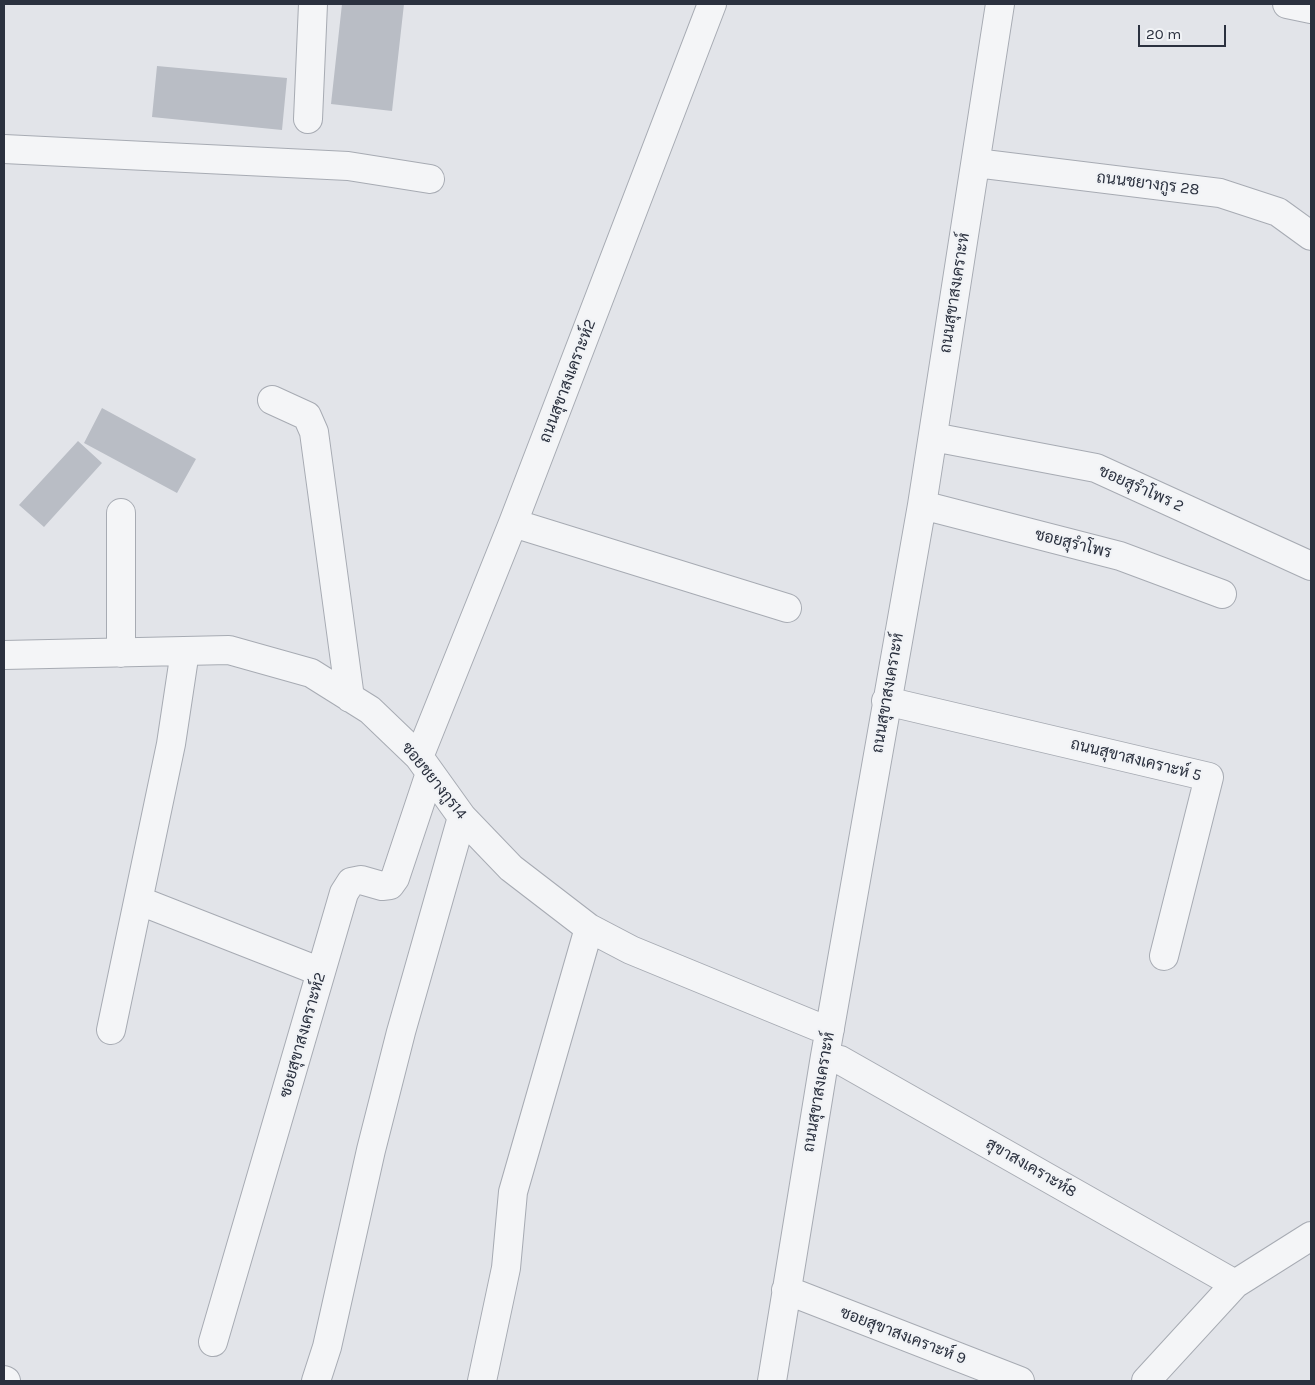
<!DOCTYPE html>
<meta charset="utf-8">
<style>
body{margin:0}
#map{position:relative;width:1315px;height:1385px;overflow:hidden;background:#e2e4e9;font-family:Karla,sans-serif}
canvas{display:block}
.frame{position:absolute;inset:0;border:5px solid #2b313f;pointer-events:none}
.scale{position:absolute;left:1138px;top:25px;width:88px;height:22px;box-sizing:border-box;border:2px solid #2b313f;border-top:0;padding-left:6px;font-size:15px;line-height:18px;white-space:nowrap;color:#2b313f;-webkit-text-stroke:4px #f1f3f6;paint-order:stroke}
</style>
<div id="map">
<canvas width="1315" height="1385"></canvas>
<div class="frame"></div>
<div class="scale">20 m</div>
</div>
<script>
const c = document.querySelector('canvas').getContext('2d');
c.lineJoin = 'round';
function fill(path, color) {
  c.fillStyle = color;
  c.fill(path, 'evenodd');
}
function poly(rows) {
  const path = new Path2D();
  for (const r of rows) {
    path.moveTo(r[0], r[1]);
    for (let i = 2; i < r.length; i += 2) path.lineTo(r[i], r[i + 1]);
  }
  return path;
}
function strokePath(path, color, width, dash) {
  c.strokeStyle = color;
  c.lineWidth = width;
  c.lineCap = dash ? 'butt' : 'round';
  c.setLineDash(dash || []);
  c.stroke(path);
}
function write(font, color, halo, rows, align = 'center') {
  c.font = font + ' Karla,Sarabun,sans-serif';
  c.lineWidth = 4.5;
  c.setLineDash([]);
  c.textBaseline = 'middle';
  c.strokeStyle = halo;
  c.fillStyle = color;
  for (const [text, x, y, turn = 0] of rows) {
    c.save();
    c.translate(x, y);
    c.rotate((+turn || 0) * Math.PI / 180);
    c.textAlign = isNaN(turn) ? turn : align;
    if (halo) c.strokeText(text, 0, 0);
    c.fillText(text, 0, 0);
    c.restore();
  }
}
const building = poly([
 [342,4,404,4,392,111,331,104],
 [157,66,287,78,282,130,152,117],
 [102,408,196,459,177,493,84,443],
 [78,441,102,463,44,527,19,505]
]);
const minor = poly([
 [1287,4,1311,9],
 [308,119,313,4],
 [4,149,348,166,430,179],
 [976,163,1220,193,1278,212,1311,236],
 [272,400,307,416,314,432,350,698],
 [933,437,1096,468,1311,566],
 [922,505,1120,556,1222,594],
 [513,523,787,608],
 [121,653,121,513],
 [4,655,229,650,311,673,370,710,419,757,462,817,511,868,589,928,631,950,816,1026,830,1029],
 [886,701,1209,777,1164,956],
 [419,757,513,523,712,4],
 [140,901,321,972],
 [111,1030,171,744,185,651],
 [825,1056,840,1060,1235,1284],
 [786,1290,1020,1381],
 [213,1342,344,893,351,882,361,880,382,886,390,885,395,878,430,773],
 [4,1380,6,1381],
 [316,1381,327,1347,371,1150,401,1032,462,817],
 [482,1381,506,1268,513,1192,589,928],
 [772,1381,825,1056,922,505,1000,4],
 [1146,1381,1235,1284,1311,1236]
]);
const streetNames = [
 ["ถนนชยางกูร 28",1148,184,7],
 ["ถนนสุขาสงเคราะห์",955,293,-81],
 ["ถนนสุขาสงเคราะห์2",568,381,-69],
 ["ชอยสุรำโพร 2",1141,489,24],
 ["ชอยสุรำโพร",1073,544,14],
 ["ถนนสุขาสงเคราะห์",888,693,-80],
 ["ถนนสุขาสงเคราะห์ 5",1136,760,14],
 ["ซอยชยางกูร14",434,781,51],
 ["ซอยสุขาสงเคราะห์2",303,1035,-74],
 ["ถนนสุขาสงเคราะห์",819,1092,-80],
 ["สุขาสงเคราะห์8",1031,1168,30],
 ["ซอยสุขาสงเคราะห์ 9",903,1336,21]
];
fill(building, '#b9bdc5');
strokePath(minor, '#a7abb3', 30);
strokePath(minor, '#f4f5f7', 28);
write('16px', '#2b313f', '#f1f3f6', streetNames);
</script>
